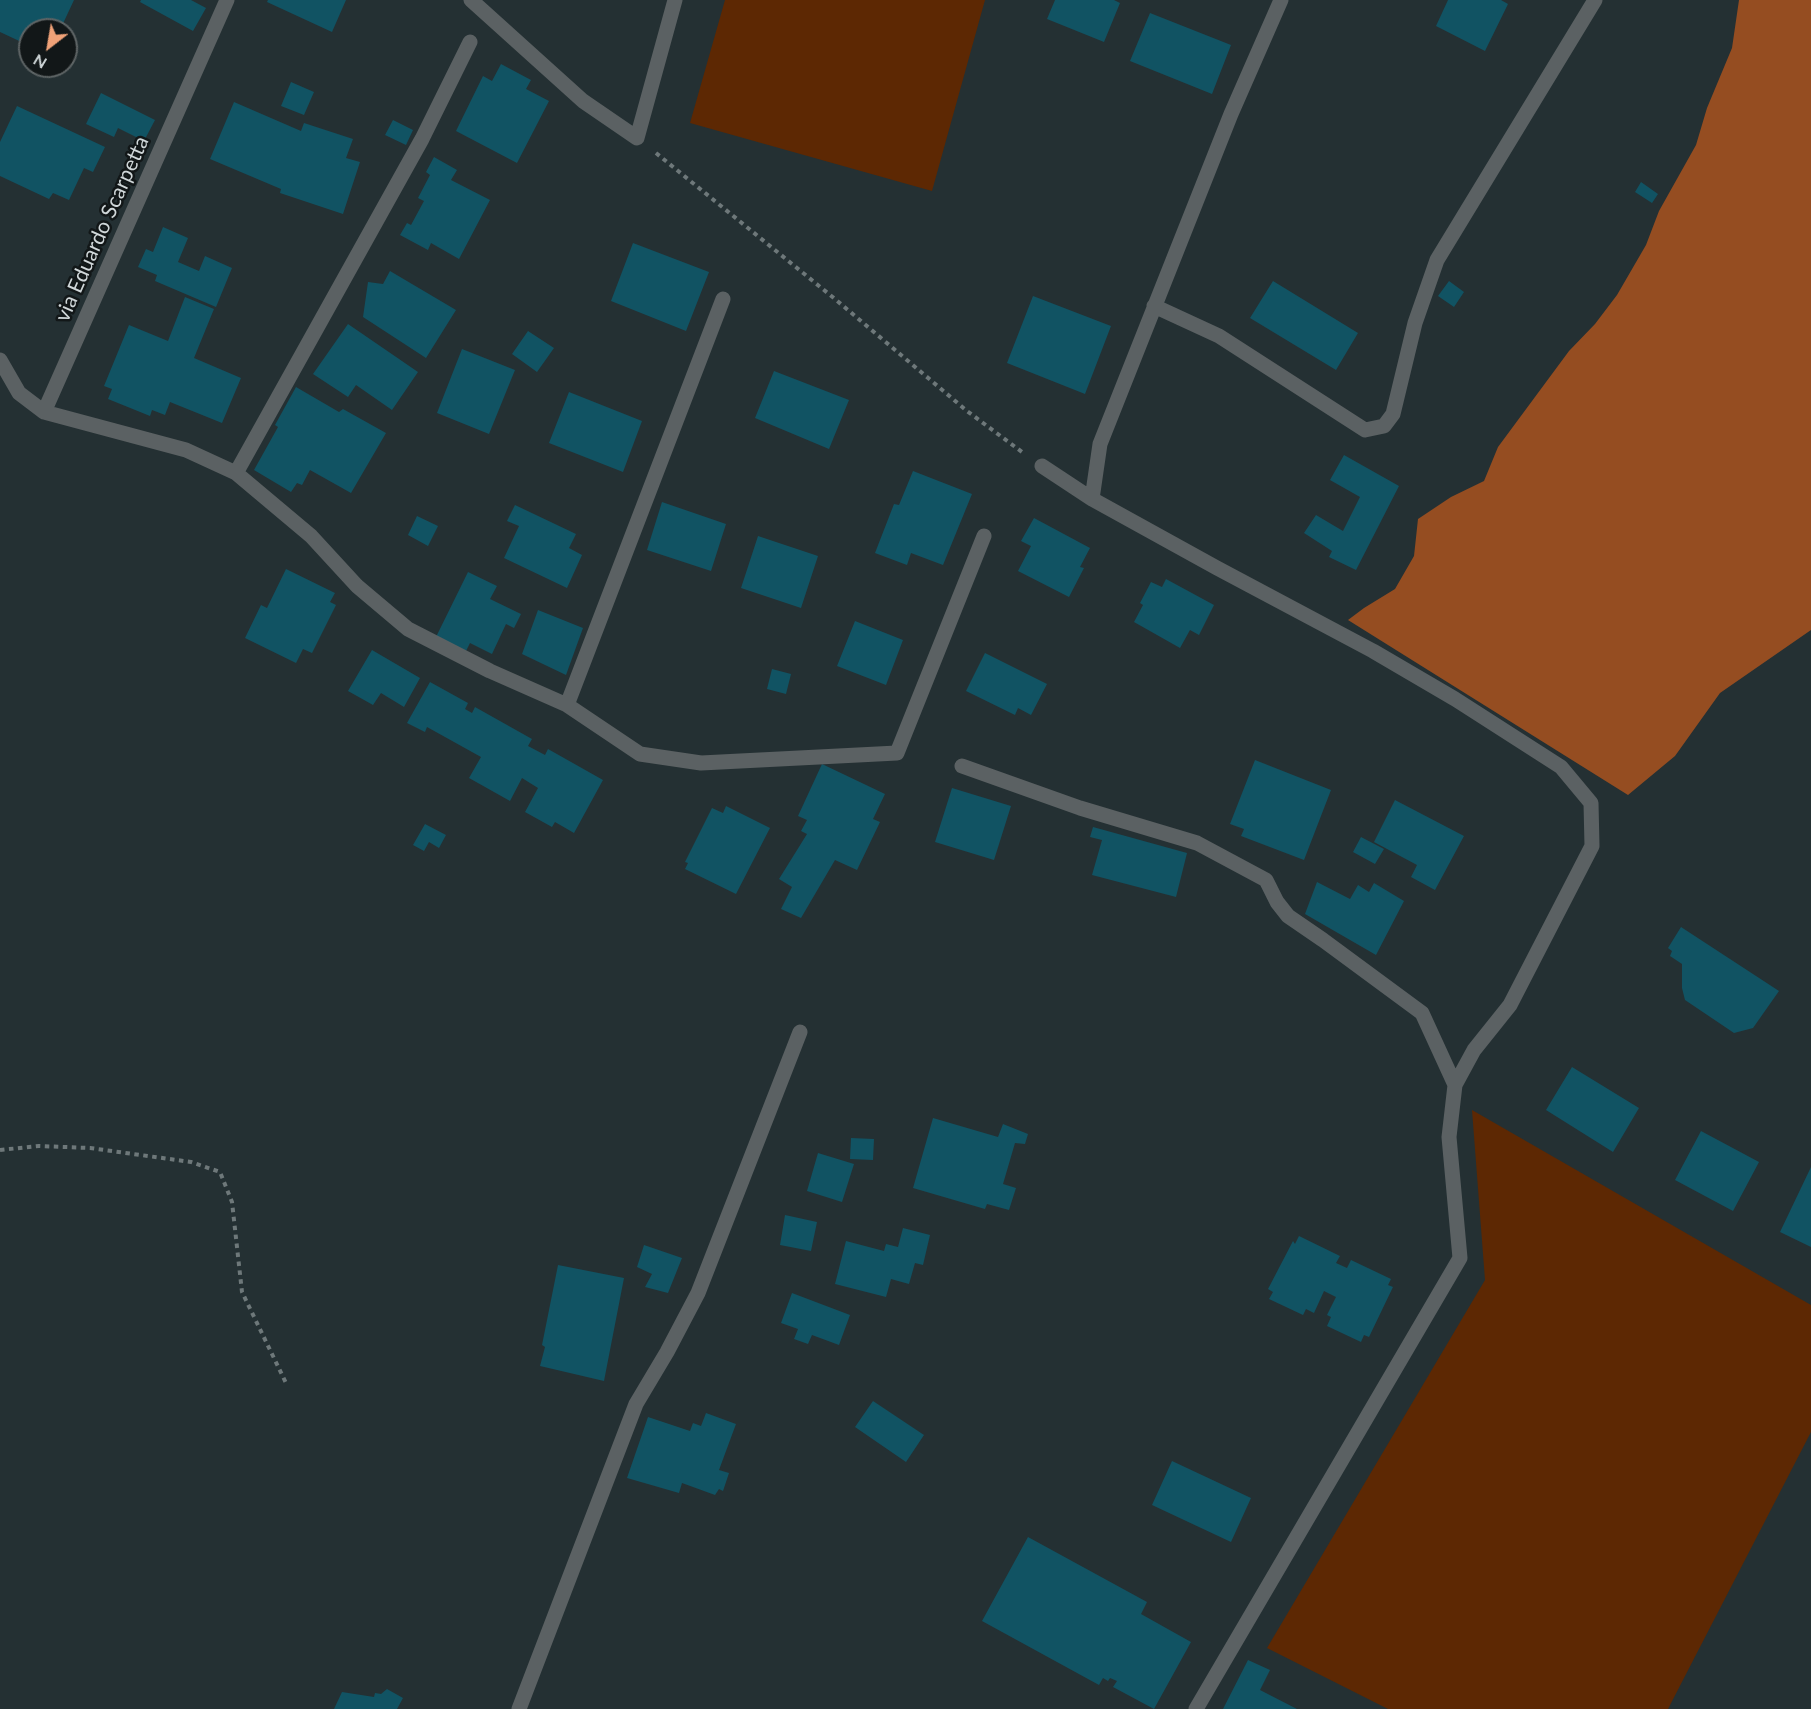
<!DOCTYPE html>
<style>
body{margin:0}
#map{position:relative;width:1811px;height:1709px;overflow:hidden;background:#243033;font-family:Lato,sans-serif}
canvas{display:block}
.north{position:absolute;left:18px;top:18px;width:60px;height:60px;box-sizing:border-box;background:#121718;border:2px solid #5e6465;border-radius:50%;rotate:211deg;font-size:16px;font-weight:700;line-height:24px;text-align:center;color:#d0d7d9}
.north::after{content:'';display:block;margin:auto;width:21px;height:27px;background:#f0a278;clip-path:polygon(50% 0,100% 100%,50% 72%,0 100%)}
</style>
<div id="map">
<canvas width="1811" height="1709"></canvas>
<div class="north">N</div>
</div>
<script>
const c = document.querySelector('canvas').getContext('2d');
c.lineJoin = 'round';
function fill(path, color) {
  c.fillStyle = color;
  c.fill(path, 'evenodd');
}
function poly(rows) {
  const path = new Path2D();
  for (const r of rows) {
    path.moveTo(r[0], r[1]);
    for (let i = 2; i < r.length; i += 2) path.lineTo(r[i], r[i + 1]);
  }
  return path;
}
function strokePath(path, color, width, dash) {
  c.strokeStyle = color;
  c.lineWidth = width;
  c.lineCap = dash ? 'butt' : 'round';
  c.setLineDash(dash || []);
  c.stroke(path);
}
function write(font, color, halo, rows, align = 'center') {
  c.font = font + ' Lato,sans-serif';
  c.lineWidth = 5;
  c.setLineDash([]);
  c.textBaseline = 'middle';
  c.strokeStyle = halo;
  c.fillStyle = color;
  for (const [text, x, y, turn = 0] of rows) {
    c.save();
    c.translate(x, y);
    c.rotate((+turn || 0) * Math.PI / 180);
    c.textAlign = isNaN(turn) ? turn : align;
    if (halo) c.strokeText(text, 0, 0);
    c.fillText(text, 0, 0);
    c.restore();
  }
}
const green = poly([
 [725,0,985,0,932,191,690,123],
 [1472,1110,1811,1305,1811,1432,1668,1709,1388,1709,1267,1648,1485,1280]
]);
const forest = poly([
 [1739,0,1811,0,1811,630,1720,693,1675,756,1628,795,1348,620,1364,608,1395,589,1414,556,1418,519,1451,497,1484,481,1498,447,1569,351,1595,324,1617,295,1646,245,1659,211,1696,145,1707,108,1732,48]
]);
const building = poly([
 [0,0,74,0,60,30,30,30,30,46,0,32],
 [141,0,191,0,206,8,193,31,140,2],
 [268,0,346,0,332,32,267,2],
 [1055,0,1114,0,1120,3,1104,42,1047,19],
 [1448,0,1501,0,1508,4,1485,51,1436,26],
 [1150,13,1231,45,1212,94,1130,61],
 [501,64,531,80,526,89,549,101,517,163,456,131,483,76,492,81],
 [291,82,314,92,304,115,281,106],
 [101,93,155,120,144,141,118,128,114,137,86,124],
 [234,102,301,131,304,123,353,139,346,158,360,162,343,214,280,193,281,189,210,159],
 [17,106,105,147,93,172,84,168,69,200,53,193,49,199,0,176,0,142],
 [393,120,413,130,406,145,385,135],
 [434,157,457,170,451,180,490,200,459,259,431,243,428,250,400,235,407,223,411,225,424,201,418,198,430,175,426,172],
 [1641,182,1658,194,1652,203,1635,192],
 [163,227,188,238,178,262,199,271,205,256,232,268,216,307,155,281,157,275,138,267,146,249,153,252],
 [633,243,709,272,686,331,611,301],
 [390,271,456,310,426,358,363,317,368,282,383,284],
 [1273,281,1358,333,1336,370,1250,318],
 [1449,281,1464,292,1454,307,1438,296],
 [1033,296,1111,326,1085,394,1007,363],
 [185,297,214,309,194,358,241,378,222,423,170,402,165,415,152,410,150,416,108,399,112,389,104,386,129,325,168,341],
 [348,324,418,372,392,410,356,385,348,397,313,374],
 [528,331,554,348,537,372,512,354],
 [462,349,515,370,489,434,437,413],
 [774,371,849,400,829,449,755,418],
 [296,387,339,412,343,409,386,433,351,493,310,470,302,485,297,483,291,492,254,470,278,427,275,425],
 [569,392,642,421,623,472,549,443],
 [1344,455,1399,486,1356,570,1329,557,1332,551,1304,533,1316,515,1343,531,1360,497,1330,480],
 [913,471,972,494,943,565,911,553,907,565,875,553,894,504,899,505],
 [662,502,726,524,711,571,647,550],
 [515,505,576,534,569,548,582,555,567,588,504,558,519,526,507,521],
 [417,516,438,526,428,546,408,535],
 [1034,518,1090,548,1080,567,1084,568,1069,597,1018,571,1031,546,1021,541],
 [758,536,818,556,801,608,741,588],
 [286,569,335,593,330,602,336,605,312,653,303,649,296,663,245,638,261,605,267,608],
 [468,572,497,586,490,599,521,614,514,628,506,624,492,654,470,643,466,651,436,637],
 [1166,579,1214,605,1199,635,1190,630,1180,648,1134,622,1143,605,1140,603,1151,582,1162,587],
 [538,610,583,628,566,675,522,654],
 [855,621,903,640,886,685,837,666],
 [372,650,420,678,404,707,381,693,373,705,348,691],
 [985,653,1047,684,1031,715,1018,708,1015,715,966,691],
 [772,669,791,674,786,694,767,689],
 [430,682,468,703,465,709,472,713,475,707,532,739,528,746,545,755,548,749,603,780,574,833,555,822,552,827,525,812,538,788,522,778,510,801,469,778,481,757,427,727,425,732,407,723],
 [1255,760,1331,790,1304,860,1241,836,1244,829,1230,824],
 [822,764,885,794,873,819,880,822,857,870,835,860,801,918,781,909,792,887,779,879,807,834,801,831,807,820,798,816],
 [952,788,1011,806,994,860,935,842],
 [1395,800,1464,836,1435,890,1411,877,1417,865,1374,842],
 [726,806,770,828,736,894,685,869,688,863,685,862,712,808,723,813],
 [425,824,446,835,439,848,429,842,424,851,413,845],
 [1093,827,1187,853,1176,897,1092,875,1102,840,1090,837],
 [1361,837,1384,849,1375,864,1353,852],
 [1317,882,1350,899,1358,885,1369,892,1374,883,1404,901,1376,955,1305,914],
 [1681,927,1779,991,1753,1028,1734,1033,1685,1000,1682,988,1682,964,1670,956,1672,951,1668,948],
 [1572,1067,1639,1108,1613,1152,1546,1110],
 [933,1118,998,1137,1003,1124,1028,1134,1025,1144,1015,1143,1003,1184,1016,1188,1009,1210,987,1204,985,1209,913,1188],
 [1701,1131,1759,1162,1733,1211,1675,1180],
 [851,1138,874,1139,873,1160,850,1159],
 [818,1153,854,1164,842,1202,807,1191],
 [1811,1167,1811,1247,1780,1232],
 [785,1215,817,1222,811,1251,780,1245],
 [903,1228,930,1235,923,1265,915,1263,909,1284,891,1279,886,1297,835,1284,846,1241,884,1251,886,1244,898,1247],
 [1299,1236,1340,1256,1336,1263,1347,1268,1351,1260,1391,1279,1388,1285,1393,1287,1369,1337,1364,1335,1361,1342,1327,1326,1331,1317,1327,1315,1336,1297,1324,1291,1314,1313,1306,1309,1303,1315,1269,1299,1273,1292,1268,1289,1293,1241,1295,1244],
 [644,1245,682,1258,668,1293,645,1287,652,1274,637,1267],
 [558,1265,624,1278,604,1381,540,1366,545,1347,542,1345],
 [792,1293,850,1315,839,1345,812,1335,808,1344,794,1339,798,1329,781,1323],
 [873,1401,924,1435,906,1462,855,1427],
 [706,1413,736,1424,719,1470,729,1473,723,1491,719,1489,715,1495,682,1483,679,1493,627,1478,648,1417,690,1431,693,1423,701,1426],
 [1172,1461,1251,1498,1231,1542,1152,1505],
 [1028,1537,1147,1602,1141,1614,1191,1642,1154,1709,1113,1687,1117,1681,1110,1678,1108,1681,1103,1678,1099,1685,982,1621],
 [1248,1660,1270,1670,1260,1690,1297,1709,1223,1709],
 [387,1689,403,1698,397,1709,334,1709,342,1692,374,1697,375,1693,381,1694]
]);
const path = poly([
 [656,153,835,299,967,411,1022,452],
 [0,1150,39,1146,90,1148,191,1162,220,1172,232,1202,242,1292,286,1383]
]);
const minor = poly([
 [471,0,583,101,637,138,675,0],
 [1154,306,1219,336,1365,430,1384,426,1393,414,1415,323,1437,260,1595,0],
 [0,360,19,393,44,412,227,0],
 [44,412,186,450,236,473,311,536,357,586,408,629,490,671,567,705,640,754,701,763,897,753,984,536],
 [1042,466,1092,499,1217,568,1373,651,1455,699,1561,767,1591,803,1592,846,1510,1005,1474,1050,1455,1085,1449,1137,1460,1258,1196,1709],
 [236,473,422,139,470,42],
 [1092,499,1100,444,1231,114,1281,0],
 [567,705,723,299],
 [962,766,1080,808,1197,843,1266,880,1277,902,1288,916,1323,940,1422,1013,1455,1085],
 [519,1709,636,1404,667,1352,698,1293,800,1032]
]);
const streetNames = [
 ["via Eduardo Scarpetta",102,229,-66]
];
fill(green, '#5d2803');
fill(forest, '#954d21');
fill(building, '#115363');
strokePath(path, '#6e787a', 4, [4.5, 4.5]);
strokePath(minor, '#5b6163', 15);
write('21px', '#d0d7d9', '#121718', streetNames);
</script>
